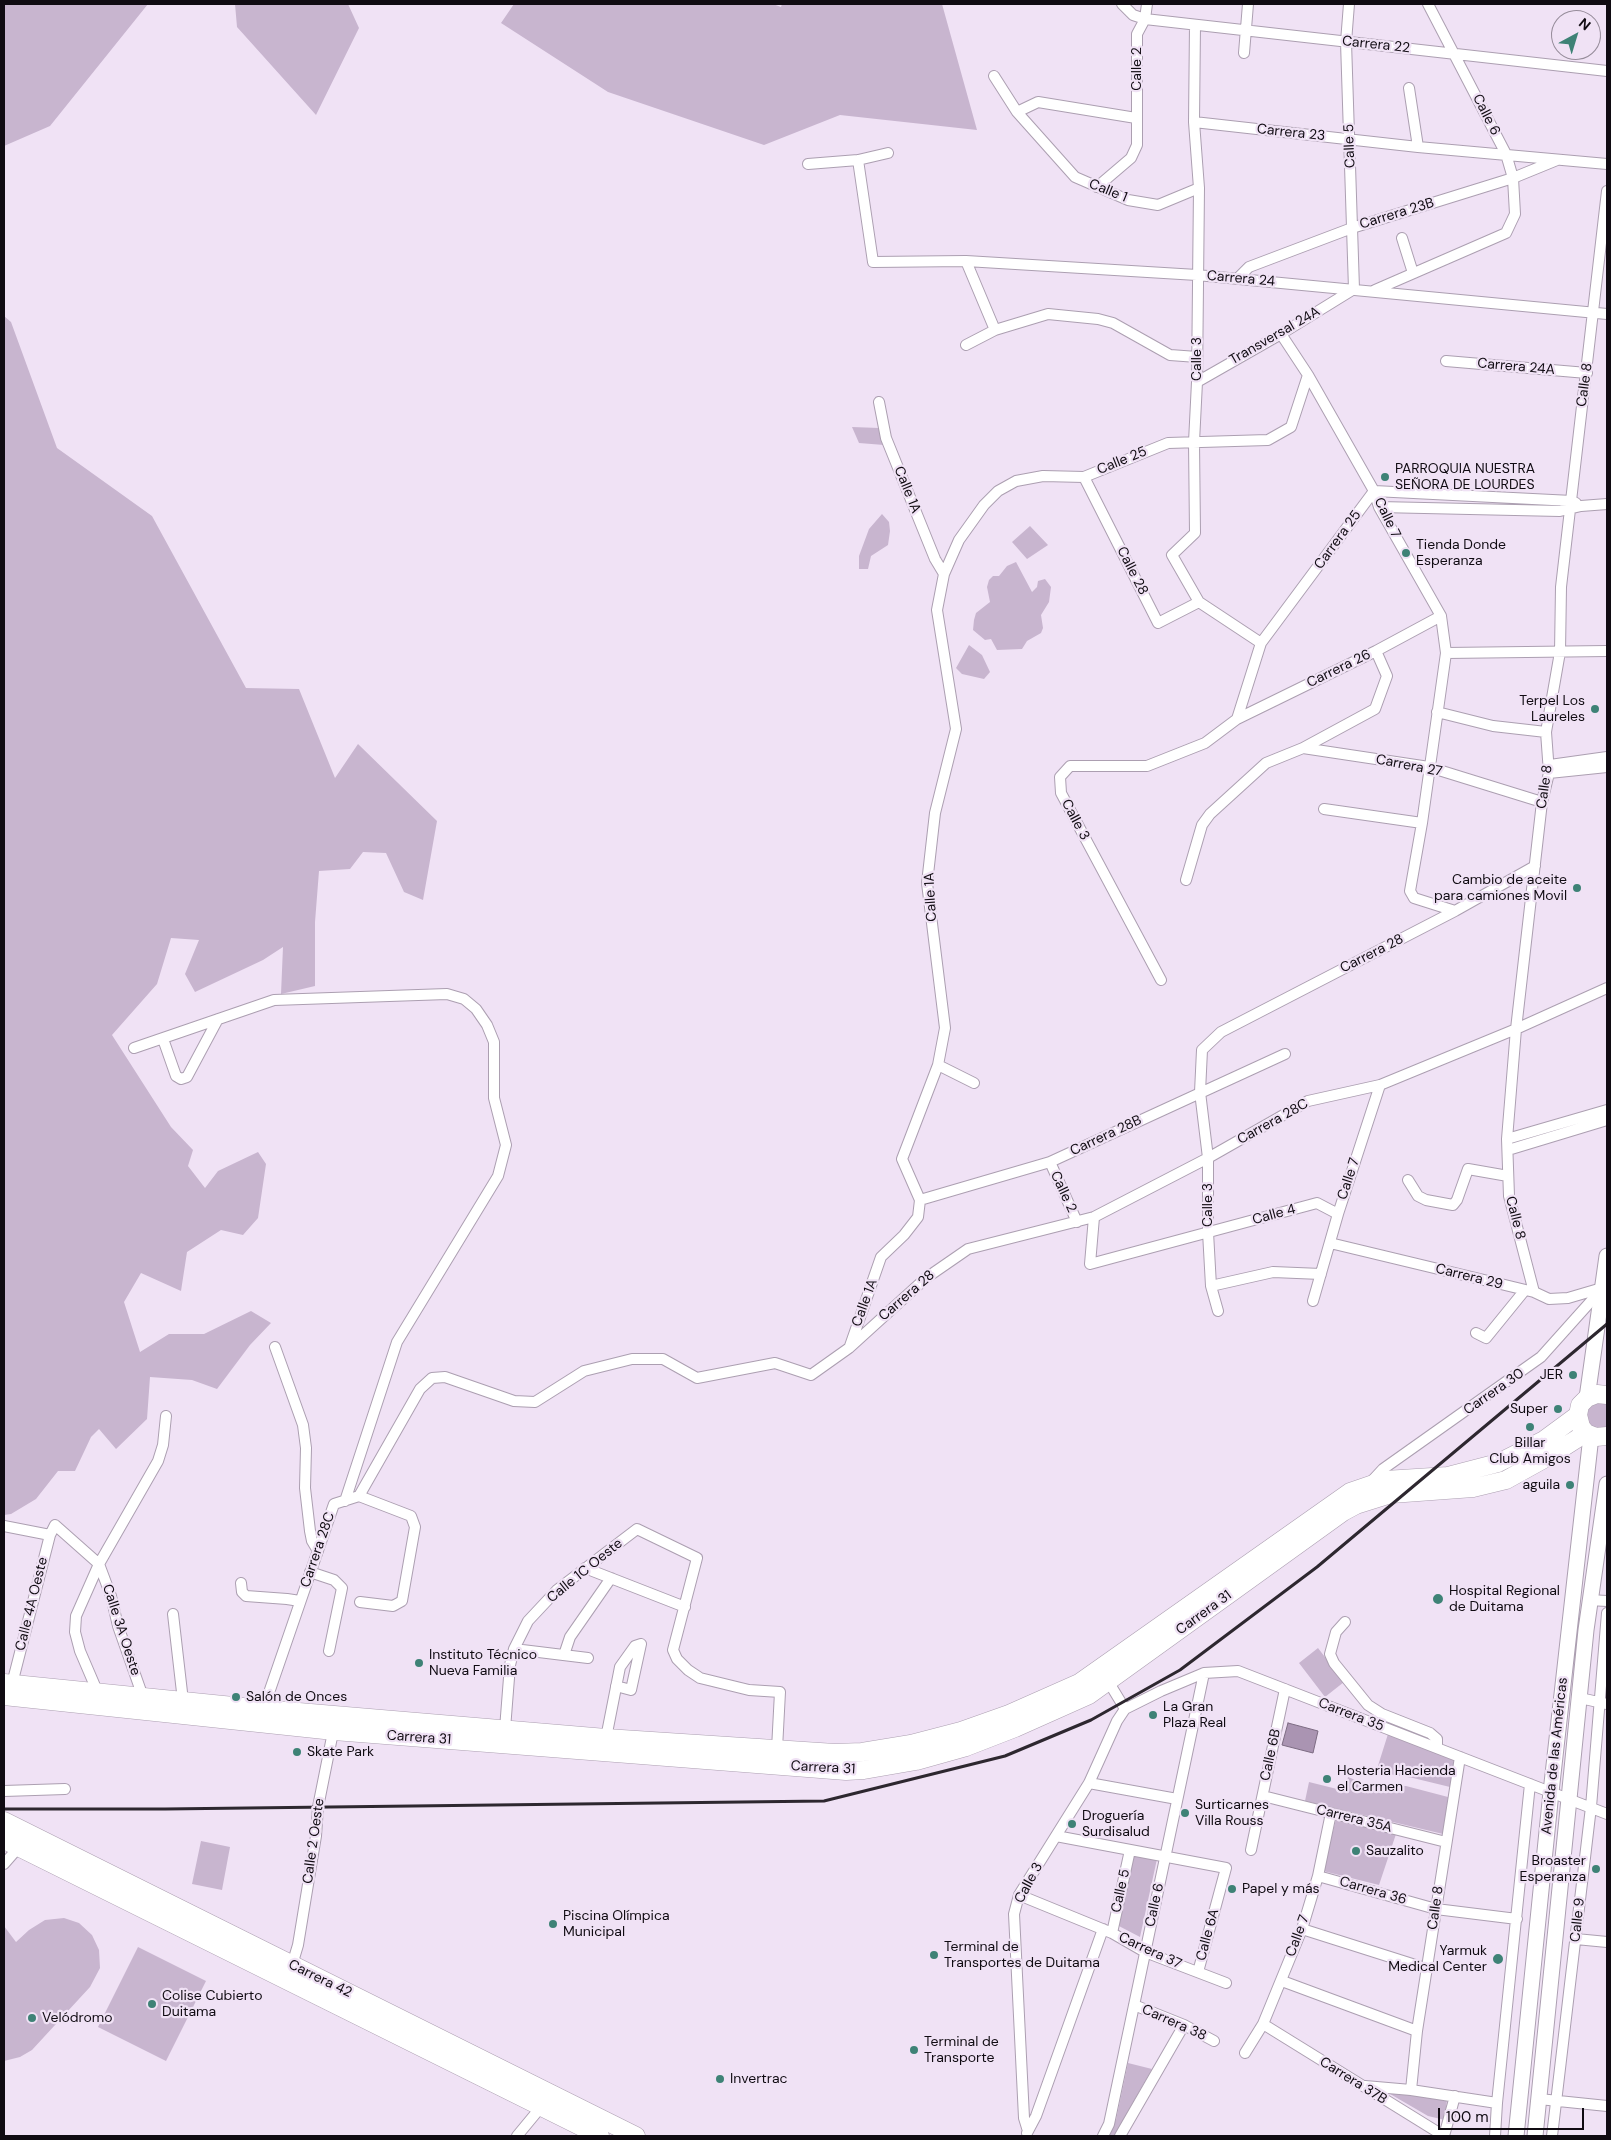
<!DOCTYPE html>
<meta charset="utf-8">
<style>
body{margin:0}
#map{position:relative;width:1611px;height:2140px;overflow:hidden;background:#f0e2f5;font-family:"DM Sans",sans-serif}
canvas{display:block}
.frame{position:absolute;inset:0;border:5px solid #100b12;pointer-events:none}
.north{position:absolute;left:1551px;top:10px;width:50px;height:50px;box-sizing:border-box;background:#f0e2f5;border:1px solid #968c9a;border-radius:50%;rotate:39deg;font-size:14px;font-weight:700;line-height:20px;text-align:center;color:#100b12}
.north::after{content:'';display:block;margin:auto;width:18px;height:22px;background:#3e8276;clip-path:polygon(50% 0,100% 100%,50% 72%,0 100%)}
.scale{position:absolute;left:1438px;top:2108px;width:146px;height:22px;box-sizing:border-box;border:2px solid #100b12;border-top:0;padding-left:6px;font-size:15px;line-height:18px;white-space:nowrap;color:#100b12;-webkit-text-stroke:4px #f0e2f5;paint-order:stroke}
</style>
<div id="map">
<canvas width="1611" height="2140"></canvas>
<div class="frame"></div>
<div class="north">N</div>
<div class="scale">100 m</div>
</div>
<script>
const c = document.querySelector('canvas').getContext('2d');
c.lineJoin = 'round';
function fill(path, color) {
  c.fillStyle = color;
  c.fill(path, 'evenodd');
}
function poly(rows) {
  const path = new Path2D();
  for (const r of rows) {
    path.moveTo(r[0], r[1]);
    for (let i = 2; i < r.length; i += 2) path.lineTo(r[i], r[i + 1]);
  }
  return path;
}
function strokePath(path, color, width, dash) {
  c.strokeStyle = color;
  c.lineWidth = width;
  c.lineCap = dash ? 'butt' : 'round';
  c.setLineDash(dash || []);
  c.stroke(path);
}
function write(font, color, halo, rows, align = 'center') {
  c.font = font + ' "DM Sans",sans-serif';
  c.lineWidth = 4.5;
  c.setLineDash([]);
  c.textBaseline = 'middle';
  c.strokeStyle = halo;
  c.fillStyle = color;
  for (const [text, x, y, turn = 0] of rows) {
    c.save();
    c.translate(x, y);
    c.rotate((+turn || 0) * Math.PI / 180);
    c.textAlign = isNaN(turn) ? turn : align;
    if (halo) c.strokeText(text, 0, 0);
    c.fillText(text, 0, 0);
    c.restore();
  }
}
const green = poly([
 [4,4,148,4,50,126,4,146],
 [235,4,348,4,359,28,316,115,237,27],
 [514,4,773,4,781,7,782,4,942,4,977,130,840,115,764,145,608,92,501,23],
 [4,316,11,322,57,448,152,516,246,688,299,689,335,778,358,744,437,821,423,900,404,892,386,853,363,852,350,869,319,871,315,922,315,986,281,994,283,947,263,960,195,992,185,974,199,940,171,938,157,984,112,1035,171,1127,193,1150,188,1166,205,1188,218,1171,258,1152,266,1164,258,1218,243,1235,221,1230,187,1252,181,1291,141,1273,124,1302,140,1352,169,1334,204,1334,251,1311,271,1323,250,1345,217,1389,192,1380,150,1377,147,1419,116,1449,99,1429,91,1437,75,1471,58,1471,36,1499,11,1514,4,1515],
 [852,427,879,428,884,445,859,443],
 [882,514,889,522,890,531,888,545,871,556,868,569,859,569,859,556,869,529],
 [1030,526,1048,545,1027,559,1012,542],
 [1016,562,1032,592,1037,587,1038,581,1045,579,1051,587,1049,602,1041,615,1043,628,1041,633,1027,641,1022,649,997,650,991,639,985,640,973,630,974,620,976,613,990,602,987,587,989,580,993,576,999,576,1007,566],
 [969,645,982,655,990,672,984,679,962,674,956,668],
 [1596,1402,1607,1403,1607,1428,1597,1430,1586,1422,1586,1411],
 [1318,1648,1344,1682,1325,1697,1299,1663],
 [1388,1734,1454,1760,1450,1787,1413,1778,1376,1772],
 [1348,1777,1368,1785,1406,1786,1448,1797,1443,1834,1305,1801,1309,1782,1345,1791],
 [1336,1819,1396,1834,1379,1885,1323,1871],
 [201,1841,230,1847,222,1890,192,1884],
 [1132,1853,1157,1859,1140,1937,1117,1925],
 [64,1918,79,1923,92,1935,99,1950,100,1968,90,1987,32,2050,20,2057,4,2061,4,1926,16,1942,29,1930,45,1920],
 [138,1947,206,1981,166,2061,98,2027],
 [1128,2063,1152,2069,1114,2136,1107,2136,1116,2120],
 [1385,2091,1447,2099,1445,2120,1428,2116]
]);
const water = poly([
 [1288,1723,1318,1731,1313,1753,1282,1745,1288,1723]
]);
const minor = poly([
 [1122,4,1133,15,1145,19,1607,71],
 [1195,25,1194,122,1199,188,1197,382,1194,442,1195,533,1172,555,1199,602,1261,643],
 [1244,53,1248,4],
 [994,76,1017,112,1075,177,1128,200,1158,205,1199,188],
 [1409,88,1418,147],
 [1017,112,1038,102,1136,118],
 [1194,122,1418,147,1607,164],
 [858,160,873,262,966,261,1197,275,1607,314],
 [808,164,858,160,888,153],
 [1097,187,1131,158,1137,145,1137,34,1145,19,1147,4],
 [1402,238,1413,273],
 [966,261,995,330],
 [1238,278,1249,267,1352,228,1513,178,1557,160],
 [1375,290,1506,233,1515,214,1513,178,1506,154,1428,4],
 [1281,334,1308,375,1374,491,1379,507,1441,616,1446,653,1422,823,1410,891,1414,898,1455,911],
 [966,345,995,330,1048,314,1098,319,1113,323,1170,355,1197,357],
 [1446,361,1587,373],
 [1197,382,1281,334,1354,289,1346,42,1349,4],
 [879,402,886,438,935,559,944,574],
 [1084,477,1158,623,1199,602],
 [1374,491,1572,501,1576,503],
 [1379,507,1560,511,1581,506,1607,504],
 [1446,653,1607,651],
 [1437,712,1493,726,1546,732],
 [1237,719,1261,643,1374,491],
 [1303,748,1429,767,1542,802],
 [1550,765,1607,757],
 [1549,773,1607,767],
 [1324,809,1422,823],
 [1186,880,1202,825,1210,814,1266,763,1303,748,1375,709,1387,676,1376,651],
 [1161,980,1061,793,1060,777,1070,766,1147,766,1205,743,1237,719,1376,651,1441,616],
 [163,1039,176,1076,181,1079,187,1077,218,1019],
 [134,1048,274,1000,447,994,464,999,476,1009,487,1025,494,1042,494,1098,506,1145,498,1176,397,1342,345,1501],
 [938,1065,974,1083],
 [1507,1139,1607,1110],
 [1508,1150,1607,1120],
 [1050,1162,1077,1222],
 [1408,1180,1418,1196,1426,1200,1453,1205,1457,1200,1468,1169,1508,1176],
 [920,1200,1050,1162,1285,1054],
 [1094,1217,1090,1264,1317,1203,1338,1214],
 [1330,1243,1534,1292,1549,1299,1568,1298,1602,1288],
 [1211,1286,1273,1272,1321,1274],
 [1534,1292,1509,1196,1507,1139,1516,1029,1542,802,1549,773,1546,732,1560,652,1561,587,1607,191],
 [1313,1301,1338,1214,1380,1085],
 [1218,1311,1211,1286,1208,1232,1208,1158,1200,1092,1202,1050,1221,1032,1455,911,1535,866],
 [1476,1333,1486,1338,1525,1290],
 [850,1346,881,1257,904,1235,918,1217,920,1200,902,1159,938,1065,945,1028,927,883,935,813,956,729,937,610,944,574,959,540,984,505,998,491,1016,481,1043,476,1084,477,1168,443,1268,440,1291,427,1308,375],
 [275,1347,303,1425,306,1448,305,1488,310,1531,312,1541,318,1551],
 [1370,1483,1383,1469,1541,1357,1601,1290],
 [359,1496,411,1516,415,1527,402,1601,393,1606,360,1602],
 [4,1526,50,1535],
 [585,1568,685,1607],
 [310,1572,334,1580,342,1588,329,1651],
 [241,1583,242,1592,246,1596,287,1599,300,1601],
 [1589,1600,1607,1601],
 [173,1614,183,1701],
 [1345,1622,1336,1632,1330,1654,1334,1663,1368,1705,1382,1714,1430,1733,1437,1739,1437,1748],
 [514,1649,588,1658],
 [564,1655,570,1637,611,1578],
 [1108,1681,1125,1709],
 [12,1684,50,1535,55,1525,99,1564,111,1596,118,1626,143,1697],
 [616,1686,631,1690,641,1644],
 [98,1693,80,1651,75,1632,76,1616,99,1564,158,1461,163,1445,166,1416],
 [1580,1698,1607,1704],
 [262,1713,334,1504,359,1496,420,1389,432,1378,445,1377,514,1401,535,1402,584,1371,632,1359,663,1359,697,1378,775,1363,811,1375,849,1348,926,1278,968,1249,1094,1217,1208,1158,1308,1101,1380,1085,1516,1029,1607,988],
 [505,1729,510,1665,514,1649,528,1621,557,1590,637,1529,697,1558,673,1650,677,1659,688,1670,700,1678,749,1690,780,1692,777,1749],
 [606,1738,620,1667,635,1646,641,1644],
 [1089,1783,1177,1799],
 [4,1791,65,1789],
 [1263,1796,1446,1842],
 [1056,1836,1226,1868,1198,1972],
 [1251,1850,1285,1689],
 [4,1864,18,1848],
 [1318,1876,1436,1909,1517,1919],
 [1019,1895,1112,1933,1145,1952,1226,1983],
 [1302,1929,1428,1969],
 [1112,1933,1130,1850],
 [1576,1939,1607,1942],
 [292,1965,298,1945,316,1836,318,1807,334,1727],
 [1282,1981,1417,2031],
 [1134,2005,1184,2025,1214,2041],
 [1263,2024,1444,2136],
 [1245,2053,1263,2024,1302,1929,1318,1876,1331,1813],
 [1365,2086,1411,2090,1497,2103],
 [1411,2090,1417,2031,1460,1757],
 [1539,2099,1607,2106],
 [1028,2131,1024,2118,1014,1914,1019,1895,1089,1783,1117,1721,1125,1709,1161,1691,1204,1673,1238,1671,1607,1814],
 [1027,2133,1036,2116,1103,1929],
 [517,2136,541,2107],
 [1103,2136,1109,2124,1204,1673],
 [1120,2136,1184,2025],
 [1444,2136,1455,2096],
 [1495,2136,1497,2103,1530,1784],
 [1552,2136,1591,1807,1607,1613]
]);
const secondary = poly([
 [1587,1398,1607,1256],
 [1516,2136,1551,1792,1591,1436],
 [1535,2136,1586,1630,1607,1484]
]);
const trunk = poly([
 [1607,1395,1597,1394,1587,1398,1580,1405,1578,1415,1581,1427,1586,1433,1596,1437,1607,1436],
 [4,1683,263,1709,606,1738,835,1753,862,1752,911,1744,961,1731,1009,1714,1079,1683,1350,1492,1385,1480,1448,1476,1498,1463,1544,1440,1578,1415],
 [4,1696,334,1731,846,1771,864,1770,916,1761,966,1747,1015,1728,1089,1695,1343,1512,1356,1505,1391,1494,1473,1488,1506,1480,1553,1454,1586,1433],
 [4,1821,636,2136],
 [4,1840,600,2136]
]);
const rail = poly([
 [4,1809,165,1809,824,1801,1005,1756,1091,1720,1180,1670,1317,1567,1607,1324]
]);
const markers = [
 [1385,477,5,"#3e8276"],
 [1406,553,5,"#3e8276"],
 [1595,709,5,"#3e8276"],
 [1577,888,5,"#3e8276"],
 [1573,1375,5,"#3e8276"],
 [1558,1409,5,"#3e8276"],
 [1530,1427,5,"#3e8276"],
 [1570,1485,5,"#3e8276"],
 [1438,1599,6,"#3e8276"],
 [419,1663,5,"#3e8276"],
 [236,1697,5,"#3e8276"],
 [1153,1715,5,"#3e8276"],
 [297,1752,5,"#3e8276"],
 [1327,1779,5,"#3e8276"],
 [1185,1813,5,"#3e8276"],
 [1072,1824,5,"#3e8276"],
 [1356,1851,5,"#3e8276"],
 [1596,1869,5,"#3e8276"],
 [1232,1889,5,"#3e8276"],
 [553,1924,5,"#3e8276"],
 [934,1955,5,"#3e8276"],
 [1498,1959,6,"#3e8276"],
 [152,2004,5,"#3e8276"],
 [32,2018,5,"#3e8276"],
 [914,2050,5,"#3e8276"],
 [720,2079,5,"#3e8276"]
];
const streetNames = [
 ["Carrera 22",1376,45,6],
 ["Calle 2",1137,69,-90],
 ["Calle 6",1486,115,63],
 ["Carrera 23",1291,133,6],
 ["Calle 5",1350,146,-92],
 ["Calle 1",1108,191,22],
 ["Carrera 23B",1397,214,-17],
 ["Carrera 24",1241,279,5],
 ["Transversal 24A",1275,336,-30],
 ["Calle 3",1197,359,-90],
 ["Carrera 24A",1516,367,5],
 ["Calle 8",1585,385,-82],
 ["Calle 25",1122,461,-22],
 ["Calle 1A",907,490,68],
 ["Calle 7",1387,518,64],
 ["Carrera 25",1338,540,-54],
 ["Calle 28",1132,571,63],
 ["Carrera 26",1339,669,-26],
 ["Carrera 27",1409,766,11],
 ["Calle 8",1545,787,-82],
 ["Calle 3",1075,820,62],
 ["Calle 1A",931,897,-93],
 ["Carrera 28",1372,954,-27],
 ["Carrera 28C",1273,1122,-29],
 ["Carrera 28B",1106,1136,-25],
 ["Calle 7",1349,1179,-72],
 ["Calle 2",1063,1192,65],
 ["Calle 3",1208,1205,-90],
 ["Calle 4",1274,1215,-15],
 ["Calle 8",1515,1218,76],
 ["Carrera 29",1469,1277,14],
 ["Carrera 28",907,1296,-41],
 ["Calle 1A",865,1303,-70],
 ["Carrera 30",1494,1392,-35],
 ["Carrera 28C",318,1550,-71],
 ["Calle 1C Oeste",585,1571,-39],
 ["Calle 4A Oeste",32,1604,-76],
 ["Carrera 31",1204,1613,-36],
 ["Calle 3A Oeste",121,1630,72],
 ["Carrera 35",1351,1715,21],
 ["Carrera 31",419,1738,4],
 ["Calle 6B",1271,1755,-78],
 ["Avenida de las Américas",1555,1756,-84],
 ["Carrera 31",823,1768,3],
 ["Carrera 35A",1354,1819,14],
 ["Calle 2 Oeste",314,1841,-82],
 ["Calle 3",1029,1883,-62],
 ["Calle 5",1121,1891,-78],
 ["Carrera 36",1373,1891,16],
 ["Calle 6",1155,1905,-78],
 ["Calle 8",1436,1908,-82],
 ["Calle 9",1578,1920,-84],
 ["Calle 6A",1208,1935,-75],
 ["Calle 7",1298,1936,-70],
 ["Carrera 37",1150,1951,25],
 ["Carrera 42",320,1979,26],
 ["Carrera 38",1174,2023,24],
 ["Carrera 37B",1353,2081,32]
];
const poiNames = [
 ["PARROQUIA NUESTRA",1395,469],
 ["SEÑORA DE LOURDES",1395,485],
 ["Tienda Donde",1416,545],
 ["Esperanza",1416,561],
 ["Terpel Los",1585,701,"right"],
 ["Laureles",1585,717,"right"],
 ["Cambio de aceite",1567,880,"right"],
 ["para camiones Movil",1567,896,"right"],
 ["JER",1563,1375,"right"],
 ["Super",1548,1409,"right"],
 ["Billar",1530,1443,"center"],
 ["Club Amigos",1530,1459,"center"],
 ["aguila",1560,1485,"right"],
 ["Hospital Regional",1449,1591],
 ["de Duitama",1449,1607],
 ["Instituto Técnico",429,1655],
 ["Nueva Familia",429,1671],
 ["Salón de Onces",246,1697],
 ["La Gran",1163,1707],
 ["Plaza Real",1163,1723],
 ["Skate Park",307,1752],
 ["Hosteria Hacienda",1337,1771],
 ["el Carmen",1337,1787],
 ["Surticarnes",1195,1805],
 ["Villa Rouss",1195,1821],
 ["Droguería",1082,1816],
 ["Surdisalud",1082,1832],
 ["Sauzalito",1366,1851],
 ["Broaster",1586,1861,"right"],
 ["Esperanza",1586,1877,"right"],
 ["Papel y más",1242,1889],
 ["Piscina Olímpica",563,1916],
 ["Municipal",563,1932],
 ["Terminal de",944,1947],
 ["Transportes de Duitama",944,1963],
 ["Yarmuk",1487,1951,"right"],
 ["Medical Center",1487,1967,"right"],
 ["Colise Cubierto",162,1996],
 ["Duitama",162,2012],
 ["Velódromo",42,2018],
 ["Terminal de",924,2042],
 ["Transporte",924,2058],
 ["Invertrac",730,2079]
];
fill(green, '#c8b5cf');
fill(water, '#aa94b2');
strokePath(water, '#7c6b82', 1);
strokePath(minor, '#ac9fb1', 12);
strokePath(secondary, '#ac9fb1', 17);
strokePath(trunk, '#ac9fb1', 19);
strokePath(minor, '#fff', 10);
strokePath(secondary, '#fff', 15);
strokePath(trunk, '#fff', 18);
strokePath(rail, '#2d272f', 3);
for (const [x, y, r, color] of markers) {
  const dot = new Path2D();
  dot.arc(x, y, r, 0, 2 * Math.PI);
  c.fillStyle = color;
  c.fill(dot);
  strokePath(dot, '#f0e2f5', 2);
}
write('14px', '#100b12', '#f0e2f5', streetNames);
write('14px', '#100b12', '#f0e2f5', poiNames, 'left');
</script>
